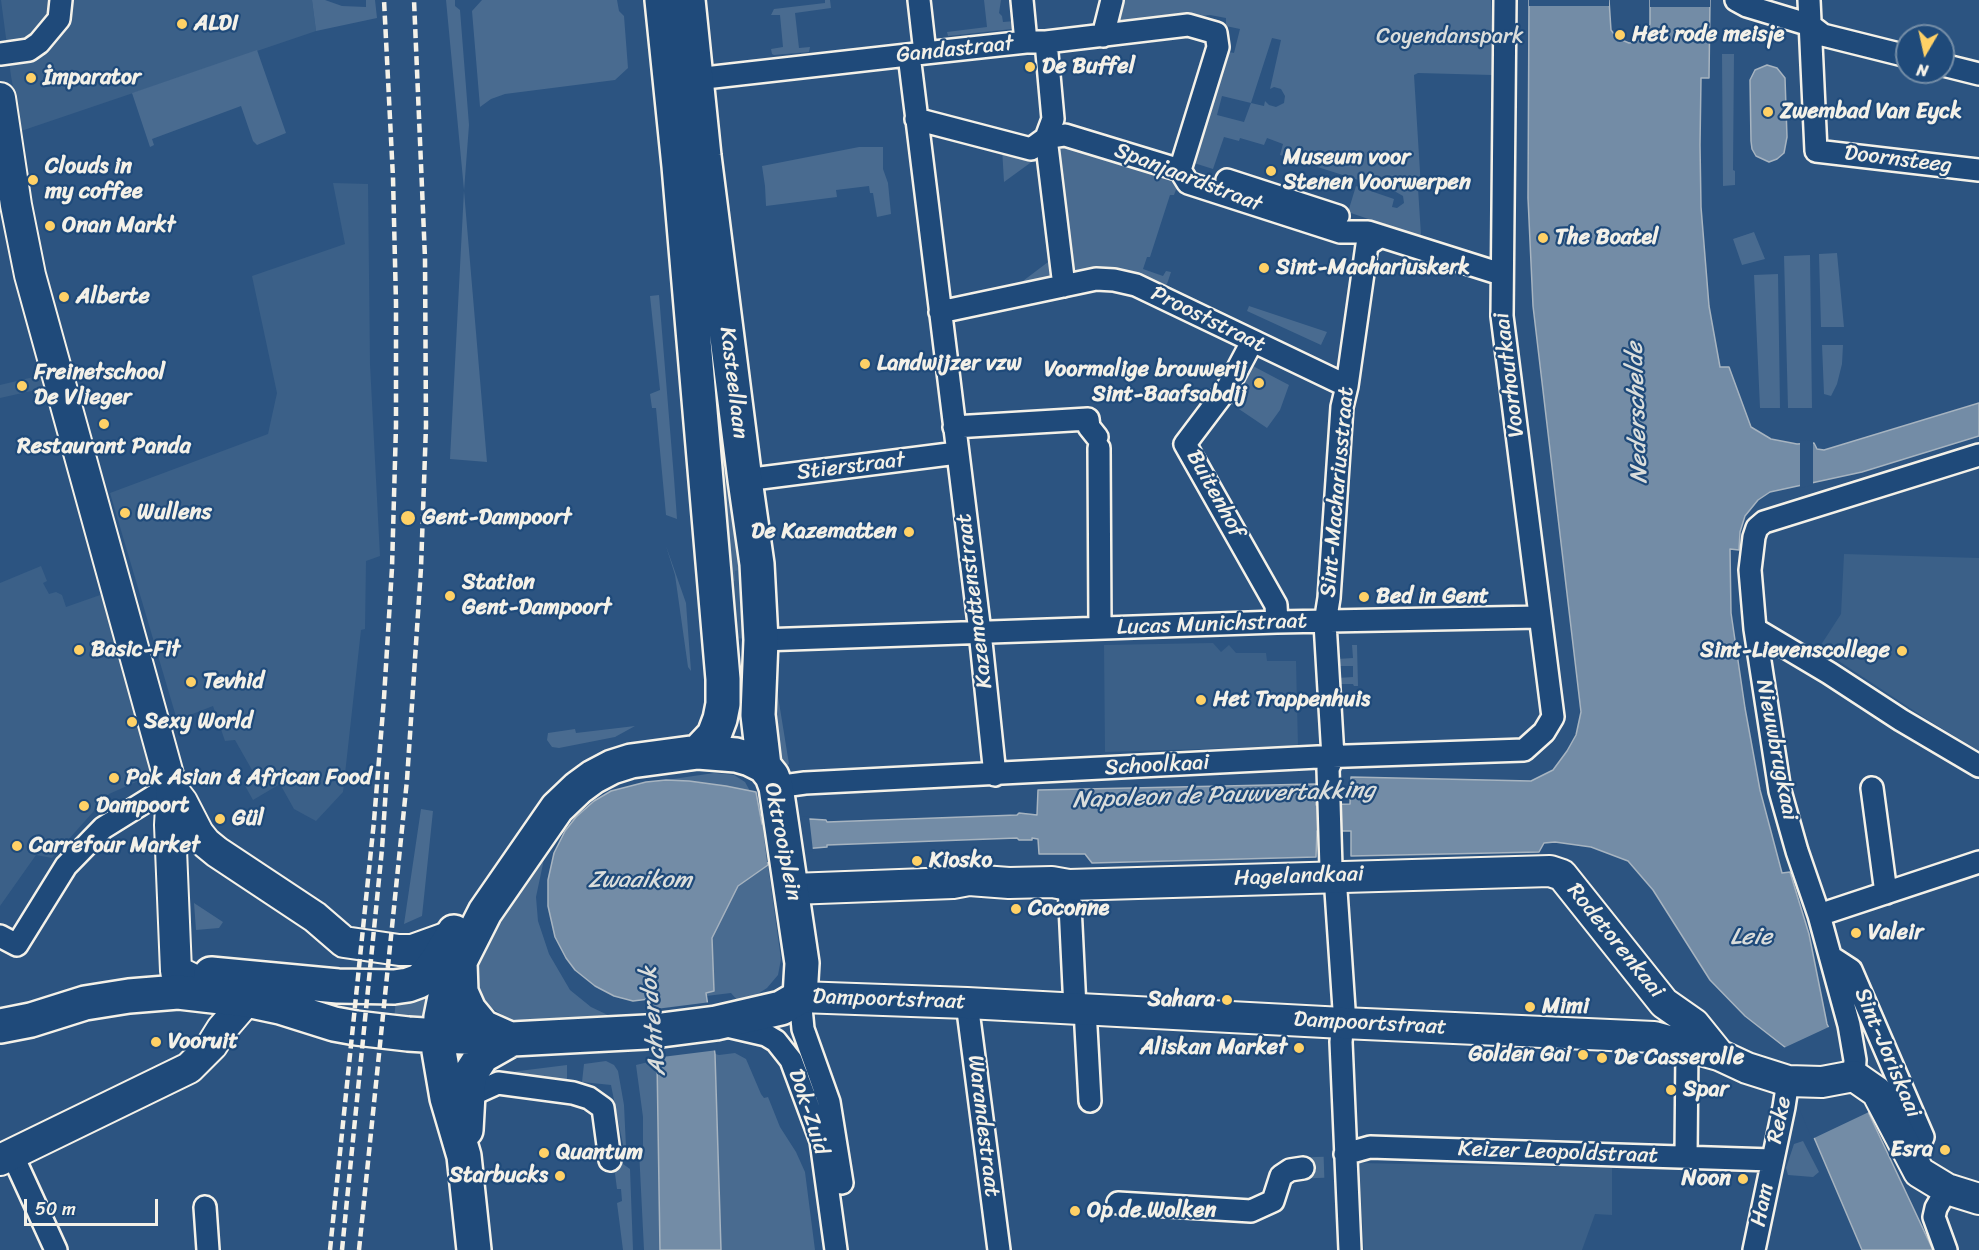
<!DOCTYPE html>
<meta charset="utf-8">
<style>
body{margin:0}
#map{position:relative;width:1979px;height:1250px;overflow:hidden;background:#2c5481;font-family:Sriracha,sans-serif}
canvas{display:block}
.north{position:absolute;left:1895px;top:24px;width:60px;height:60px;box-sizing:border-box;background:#1f4a7a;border:2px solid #748da6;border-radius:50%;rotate:189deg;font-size:16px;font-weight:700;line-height:24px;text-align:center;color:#f4f1e8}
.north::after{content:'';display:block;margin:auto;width:21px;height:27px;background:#ffd166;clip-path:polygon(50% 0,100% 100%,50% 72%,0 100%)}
.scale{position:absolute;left:24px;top:1199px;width:134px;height:27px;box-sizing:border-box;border:3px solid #f4f1e8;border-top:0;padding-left:8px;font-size:18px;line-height:21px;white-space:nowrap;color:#f4f1e8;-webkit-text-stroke:4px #1f4a7a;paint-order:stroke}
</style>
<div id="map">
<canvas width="1979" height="1250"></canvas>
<div class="north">N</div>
<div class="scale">50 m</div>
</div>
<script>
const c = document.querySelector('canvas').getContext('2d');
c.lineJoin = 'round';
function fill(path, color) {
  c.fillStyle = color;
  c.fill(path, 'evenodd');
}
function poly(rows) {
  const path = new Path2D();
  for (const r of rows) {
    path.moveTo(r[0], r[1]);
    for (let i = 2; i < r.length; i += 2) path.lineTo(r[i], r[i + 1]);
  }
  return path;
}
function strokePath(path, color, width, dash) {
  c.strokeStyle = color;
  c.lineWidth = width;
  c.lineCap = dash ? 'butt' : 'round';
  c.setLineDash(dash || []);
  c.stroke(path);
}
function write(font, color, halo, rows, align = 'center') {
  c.font = font + ' Sriracha,sans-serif';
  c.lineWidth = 4.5;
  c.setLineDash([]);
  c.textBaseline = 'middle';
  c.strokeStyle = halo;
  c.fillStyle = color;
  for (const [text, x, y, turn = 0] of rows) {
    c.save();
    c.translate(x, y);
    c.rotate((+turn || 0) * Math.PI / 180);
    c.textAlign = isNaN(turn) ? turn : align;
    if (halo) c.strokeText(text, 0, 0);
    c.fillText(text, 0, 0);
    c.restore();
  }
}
const built = poly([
 [1,0,312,0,316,31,21,131,11,76],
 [333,183,368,184,370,364,380,556,366,561,365,629,361,630,343,792,316,821,294,809,280,784,253,800,244,784,256,777,235,740,225,741,213,706,177,720,110,493,268,434,277,393,252,276,345,244],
 [42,375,45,388,0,398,0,385],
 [1844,554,1979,558,1979,751,1928,720,1819,648,1841,614],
 [41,566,47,581,43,583,49,594,56,592,62,595,66,607,103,594,154,774,109,794,52,858,36,855,0,906,0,583],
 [746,569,750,638,729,639,723,583,735,571],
 [1213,643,1221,652,1229,645,1236,653,1266,653,1267,661,1296,661,1298,746,1105,752,1104,645],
 [1359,1163,1612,1168,1612,1215,1595,1214,1582,1250,1364,1250]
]);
const green = poly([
 [312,0,325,0,342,6,366,7,366,0,375,0,377,18,316,31],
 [446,0,455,0,455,6,460,10,469,125,464,191,487,462,450,459,464,190],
 [482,0,617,0,619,11,624,16,628,68,615,80,505,94,491,99,480,107,472,11],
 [825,0,830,0,831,8,795,13,799,48,810,47,809,52,774,55,772,54,771,49,783,47,780,15,771,15,774,9,825,3],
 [984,0,1001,0,999,13,1002,16,1003,22,1015,21,1016,24,1012,29,948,36,947,32,987,27],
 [1116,0,1491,0,1492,75,1418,73,1414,75,1421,188,1418,188,1421,235,1424,236,1424,238,1348,212,1356,186,1394,199,1392,207,1397,208,1404,203,1403,196,1396,192,1280,155,1283,144,1267,138,1264,145,1240,138,1239,141,1224,137,1213,169,1194,163,1215,94,1225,51,1234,53,1240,29,1226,26,1226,18,1210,15,1109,27],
 [1272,38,1281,40,1270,89,1274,87,1281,89,1285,96,1284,103,1276,107,1269,105,1265,101,1264,106,1251,103],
 [1222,96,1251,103,1244,122,1217,115],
 [257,50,286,133,257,145,253,141,241,106,152,139,154,145,150,147,132,93],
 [1722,54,1734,54,1733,170,1735,171,1735,185,1723,186],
 [690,113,746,569,735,571,735,581,723,583],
 [1064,144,1174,178,1178,184,1174,195,1170,195,1150,257,1147,257,1143,269,1163,276,1166,271,1171,272,1167,284,1162,289,1078,273,1074,270,1072,264,1053,267,1050,277,1047,279,1015,287,1052,259,1040,179,1062,176,1059,151],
 [859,147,883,147,883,169,888,183,891,214,877,217,873,193,870,193,869,186,836,190,837,197,766,206,765,186,762,166],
 [1002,148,1037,158,1004,182],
 [1754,232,1765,259,1742,265,1733,239],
 [1837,253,1844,327,1821,327,1819,254],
 [1810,255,1812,408,1788,408,1784,256],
 [1778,274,1780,408,1760,408,1754,275],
 [659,295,674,478,677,519,666,515,656,408,652,408,650,394,660,390,650,296],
 [1249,306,1327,332,1321,345,1247,311],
 [1822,345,1843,345,1842,364,1837,384,1831,396,1824,394],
 [1251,365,1289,385,1280,410,1267,428,1230,403],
 [666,546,686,603,691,671,688,667,675,575],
 [1352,645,1357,645,1358,686,1354,686,1353,684,1337,684,1337,678,1353,677,1353,666,1337,666,1337,659,1353,658],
 [771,689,777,690,789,764,785,767,779,759],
 [635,726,615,737,559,748,552,747,547,740,548,733,575,729,576,733],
 [714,773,734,775,745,782,750,791,689,781,666,780],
 [421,809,433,811,422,916,404,924],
 [542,857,544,859,536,897,538,921,549,954,570,990,591,1007,612,1017,612,1020,538,1022,508,1019,486,1004,475,983,477,955,482,946],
 [768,865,781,959,778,975,767,988,753,997,737,1000,731,993,706,996,706,993,714,991,712,938,738,886],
 [194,903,223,922,219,928,196,930],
 [435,987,430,1023,394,1020,396,999],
 [735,1053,746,1059,761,1094,764,1098,768,1097,780,1127,796,1152,805,1172,815,1250,721,1250,715,1054,719,1055],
 [657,1060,660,1250,644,1250,639,1150,643,1150,643,1117,636,1065],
 [606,1061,614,1065,618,1071,624,1105,626,1147,624,1150,611,1085,582,1082,584,1064],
 [567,1065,567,1082,511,1077,511,1072],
 [1803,1141,1819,1172,1813,1177,1788,1175,1786,1168,1794,1144],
 [623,1164,630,1169,633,1250,623,1250,617,1203,622,1201,621,1189,617,1189,614,1166]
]);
const water = poly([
 [1529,0,1609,0,1611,30,1617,38,1629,43,1636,42,1646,35,1650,24,1650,0,1710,0,1709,78,1701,78,1700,145,1701,207,1709,306,1720,367,1729,367,1751,427,1771,439,1797,444,1814,443,1817,449,1824,450,1979,403,1979,436,1862,472,1770,492,1758,500,1745,516,1740,532,1739,550,1730,549,1731,613,1745,708,1760,790,1782,873,1790,872,1809,934,1827,1024,1933,1250,1862,1250,1778,1053,1786,1048,1745,1016,1710,980,1653,890,1628,861,1591,847,1555,842,1544,843,1539,852,1351,856,1351,831,1317,831,1316,857,1092,863,1085,854,1039,854,1038,839,1032,838,1032,840,1019,840,1017,838,827,845,827,847,767,852,768,865,738,886,712,938,714,991,706,993,715,1054,721,1250,660,1250,657,1060,649,999,633,1001,614,996,595,986,575,970,566,958,555,937,548,906,548,880,554,853,565,831,576,817,594,801,611,791,646,782,666,780,689,781,726,786,756,792,762,824,810,819,826,820,827,822,1017,815,1019,813,1037,815,1038,790,1316,784,1316,805,1350,804,1351,777,1531,781,1553,770,1567,751,1576,735,1581,712,1533,306,1528,198,1529,0],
 [1767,65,1777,68,1785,78,1787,137,1784,153,1777,159,1769,162,1756,156,1752,149,1751,141,1750,80,1755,70,1767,65]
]);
const pier = poly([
 [1529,0,1609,0,1609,6,1529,6],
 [1650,0,1710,0,1710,7,1650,7],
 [1813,440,1813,485,1800,488,1800,441],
 [763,810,765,821,809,816,813,851,770,855,771,862,767,862,761,811],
 [711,1002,718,1050,654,1058,648,1010],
 [1831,1026,1871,1111,1812,1139,1775,1052]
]);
const streetTunnel = poly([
 [1303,1168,1333,1167]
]);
const street = poly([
 [919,0,925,53],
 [1022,0,1026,42],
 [1736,0,1747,6,1810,25,1823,35,1907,56],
 [1809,0,1816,151,1979,170],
 [1103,36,1112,0],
 [1046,42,1053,119,1046,138,1064,286],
 [0,54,29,50,39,43,59,19,61,0],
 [909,55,980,632,995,775],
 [1943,65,1979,74],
 [696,79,925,53,1026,42,1046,42,1188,25,1216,33,1218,47,1180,170],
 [916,119,1031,149,1046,138,1065,135,1180,170,1188,183,1340,232,1368,232,1501,274],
 [1227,180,1338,216],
 [940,312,1096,279,1114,280,1136,285,1347,386],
 [1252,342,1228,387,1185,444,1276,605,1277,622],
 [954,427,1088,419,1089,427,1097,437],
 [1099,448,1100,628],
 [745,480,957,453],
 [1755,629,1829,673,1901,720,1979,766],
 [761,640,1277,622,1539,617],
 [776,787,805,783,1318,757,1524,750,1544,732,1553,717,1502,316,1505,0],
 [1872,788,1886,893],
 [1069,885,1075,1008],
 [1819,915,1979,862],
 [0,936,17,945,66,866,103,828,156,795,172,789],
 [1831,957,1851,970,1923,1137,1911,1157],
 [800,997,803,1029,829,1102,842,1183],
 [967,1003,999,1250],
 [1085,1009,1090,1101],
 [727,1026,766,1035,776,1041,791,1060,821,1141,836,1250],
 [1854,1076,1855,1060,1849,1025,1819,915,1797,851,1780,791,1755,629,1750,570,1754,537,1757,528,1764,522,1979,455],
 [468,1094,478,1092,498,1083,573,1093,589,1098,603,1108,610,1160],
 [12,1154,56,1250],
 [1345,1154,1370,1147,1772,1160],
 [1686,1157,1687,1047],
 [1118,1203,1251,1211,1273,1201,1281,1176,1290,1170,1303,1168],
 [205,1207,208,1250],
 [1350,1250,1341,1042,1344,1009,1335,876,1331,868,1328,769,1333,757,1325,623,1329,598,1342,407,1347,386,1367,245,1381,236],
 [1754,1250,1784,1107,1788,1081],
 [1946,1250,1934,1217,1936,1208,1947,1189]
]);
const secondary = poly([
 [0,98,16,205,30,275,172,789,170,825,176,971,223,994],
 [172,789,182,802,198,833,206,843,217,852,315,917,344,942,399,950,412,950,451,936],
 [792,889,953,883,969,880,1009,883,1052,882,1069,885,1550,871,1562,875,1664,1003,1694,1024,1719,1055],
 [800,997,967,1003,1343,1023,1654,1037,1719,1055,1747,1068,1788,1081,1822,1082,1854,1076,1877,1092,1919,1172,1947,1189,1979,1199],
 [0,1160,189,1068,212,1045,222,1029,247,1000]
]);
const primary = poly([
 [662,0,679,166,723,679,723,704,720,719,714,735,698,752],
 [688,0,704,156,745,480,757,564,761,640,758,715,764,766],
 [460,963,461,992,469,1010,483,1027,510,1039],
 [211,974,338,986,394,987,408,985,419,981,428,973,437,961,454,932],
 [0,1026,31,1020,85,1003,129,996,178,992,247,1000,280,1007,334,1024,356,1028,408,1034,440,1036,512,1039,646,1032,716,1023,781,1008,800,997,802,963,776,787,772,776,764,766,750,759,736,755,698,752,631,761,612,767,593,777,578,788,557,808,485,912,447,987,441,1017,440,1036,439,1051,447,1098,464,1156,474,1250],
 [466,1130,469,1076,482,1056,512,1039]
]);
const rail = poly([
 [330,1250,374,821,384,698,392,568,396,426,396,303,393,178,384,0],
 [342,1250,382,849,387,772],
 [359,1250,407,780,421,568,426,426,425,258,414,0]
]);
const markers = [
 [182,24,6,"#ffd166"],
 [1620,35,6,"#ffd166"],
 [1030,67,6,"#ffd166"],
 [31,78,6,"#ffd166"],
 [1768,112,6,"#ffd166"],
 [1271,171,6,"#ffd166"],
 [33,180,6,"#ffd166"],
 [50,226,6,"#ffd166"],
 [1543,238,6,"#ffd166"],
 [1264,268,6,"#ffd166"],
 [64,297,6,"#ffd166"],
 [865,364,6,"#ffd166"],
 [1259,383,6,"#ffd166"],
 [22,386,6,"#ffd166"],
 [104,424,6,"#ffd166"],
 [125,513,6,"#ffd166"],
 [408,518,8,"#ffd166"],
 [909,532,6,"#ffd166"],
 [450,596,6,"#ffd166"],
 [1364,597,6,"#ffd166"],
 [79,650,6,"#ffd166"],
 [1902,651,6,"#ffd166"],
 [191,682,6,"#ffd166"],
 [1201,700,6,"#ffd166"],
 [132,722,6,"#ffd166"],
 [114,778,6,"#ffd166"],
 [84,806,6,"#ffd166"],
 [220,819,6,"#ffd166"],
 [17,846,6,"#ffd166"],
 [917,861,6,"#ffd166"],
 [1016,909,6,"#ffd166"],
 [1856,933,6,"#ffd166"],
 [1227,1000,6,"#ffd166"],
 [1530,1007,6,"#ffd166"],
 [156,1042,6,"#ffd166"],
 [1299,1048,6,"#ffd166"],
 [1583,1055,6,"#ffd166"],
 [1602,1058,6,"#ffd166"],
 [1671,1090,6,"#ffd166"],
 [1945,1150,6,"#ffd166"],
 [544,1153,6,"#ffd166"],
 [560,1176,6,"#ffd166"],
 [1743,1179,6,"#ffd166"],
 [1075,1211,6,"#ffd166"]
];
const poiNames = [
 ["ALDI",194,24],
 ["Het rode meisje",1632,35],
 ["De Buffel",1042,67],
 ["İmparator",43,78],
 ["Zwembad Van Eyck",1780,112],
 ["Museum voor",1283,158],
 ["Stenen Voorwerpen",1283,183],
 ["Clouds in",45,167],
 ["my coffee",45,192],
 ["Onan Markt",62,226],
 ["The Boatel",1555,238],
 ["Sint-Machariuskerk",1276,268],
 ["Alberte",76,297],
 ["Landwijzer vzw",877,364],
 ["Voormalige brouwerij",1247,370,"right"],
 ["Sint-Baafsabdij",1247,395,"right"],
 ["Freinetschool",34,373],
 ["De Vlieger",34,398],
 ["Restaurant Panda",104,447,"center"],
 ["Wullens",137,513],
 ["Gent-Dampoort",422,518],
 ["De Kazematten",897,532,"right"],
 ["Station",462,583],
 ["Gent-Dampoort",462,608],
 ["Bed in Gent",1376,597],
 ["Basic-Fit",91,650],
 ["Sint-Lievenscollege",1890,651,"right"],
 ["Tevhid",203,682],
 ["Het Trappenhuis",1213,700],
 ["Sexy World",144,722],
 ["Pak Asian & African Food",126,778],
 ["Dampoort",96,806],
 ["Gül",232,819],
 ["Carrefour Market",29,846],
 ["Kiosko",929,861],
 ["Coconne",1028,909],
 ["Valeir",1868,933],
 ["Sahara",1215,1000,"right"],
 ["Mimi",1542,1007],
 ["Vooruit",168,1042],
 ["Aliskan Market",1287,1048,"right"],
 ["Golden Gai",1571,1055,"right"],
 ["De Casserolle",1614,1058],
 ["Spar",1683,1090],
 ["Esra",1933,1150,"right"],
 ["Quantum",556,1153],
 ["Starbucks",548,1176,"right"],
 ["Noon",1731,1179,"right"],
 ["Op de Wolken",1087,1211]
];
const parkNames = [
 ["Coyendanspark",1450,37]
];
const streetNames = [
 ["Gandastraat",955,50,-6],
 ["Doornsteeg",1898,160,7],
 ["Spanjaardstraat",1188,178,21],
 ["Prooststraat",1208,320,26],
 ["Voorhoutkaai",1510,375,-97],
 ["Kasteellaan",733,383,83],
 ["Stierstraat",851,467,-7],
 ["Sint-Machariusstraat",1338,492,-85],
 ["Buitenhof",1215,494,61],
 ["Kazemattenstraat",975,601,-97],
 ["Lucas Munichstraat",1212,625,-2],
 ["Nieuwbrugkaai",1776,750,79],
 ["Schoolkaai",1157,766,-3],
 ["Oktrooiplein",782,842,79],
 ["Hagelandkaai",1299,877,-2],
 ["Rodetorenkaai",1615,941,51],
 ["Dampoortstraat",889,1000,2],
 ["Dampoortstraat",1370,1024,3],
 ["Sint-Joriskaai",1887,1053,67],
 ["Dok-Zuid",808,1112,72],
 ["Reke",1780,1120,-78],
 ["Warandestraat",983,1126,83],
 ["Keizer Leopoldstraat",1558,1153,2],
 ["Ham",1763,1205,-79]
];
const waterNames = [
 ["Nederschelde",1638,413,-92],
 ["Napoleon de Pauwvertakking",1224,796,-2],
 ["Zwaaikom",640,881],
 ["Leie",1751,938],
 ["Achterdok",654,1021,-95]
];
fill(built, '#3b6088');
fill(green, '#496b90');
fill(water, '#738ca6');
strokePath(water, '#a7b4c0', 1.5);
fill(pier, '#2c5481');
strokePath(streetTunnel, '#4a6c90', 21, [21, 10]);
strokePath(street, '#f4f1e8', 26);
strokePath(secondary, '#f4f1e8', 34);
strokePath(primary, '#f4f1e8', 38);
strokePath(street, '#1f4a7a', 21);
strokePath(secondary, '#1f4a7a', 30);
strokePath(primary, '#1f4a7a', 33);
strokePath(rail, '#f4f1e8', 4.5, [9, 4.5]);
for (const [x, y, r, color] of markers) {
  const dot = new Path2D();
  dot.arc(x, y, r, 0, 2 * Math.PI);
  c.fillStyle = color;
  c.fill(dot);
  strokePath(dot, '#1f4a7a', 2);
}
write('bold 22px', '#f4f1e8', '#1f4a7a', poiNames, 'left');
write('22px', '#dadddb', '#1f4a7a', parkNames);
write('22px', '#f4f1e8', '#1f4a7a', streetNames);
write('italic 24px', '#dadddb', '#1f4a7a', waterNames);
</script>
